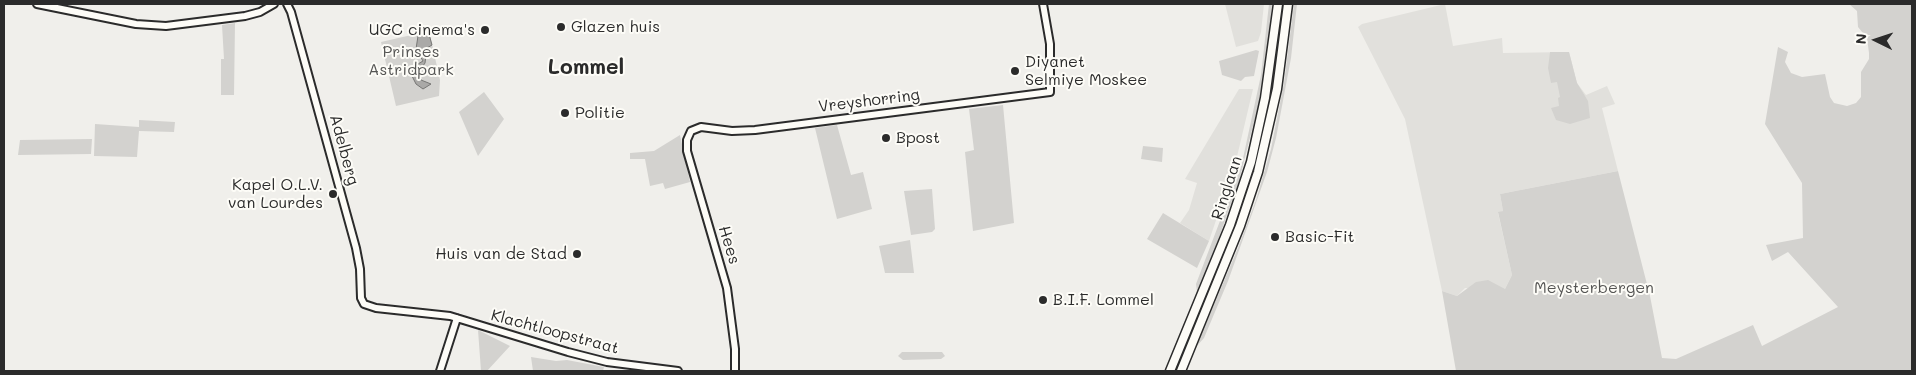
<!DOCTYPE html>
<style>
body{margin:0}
#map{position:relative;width:1916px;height:375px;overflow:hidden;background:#f0efeb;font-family:Mali,sans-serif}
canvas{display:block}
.frame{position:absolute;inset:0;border:5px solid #2b2b2b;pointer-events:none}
.north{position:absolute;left:1851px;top:15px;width:50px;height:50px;-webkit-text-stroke:4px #fdfcf7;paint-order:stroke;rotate:274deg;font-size:14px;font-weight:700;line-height:20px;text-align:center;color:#2b2b2b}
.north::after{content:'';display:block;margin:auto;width:18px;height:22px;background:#2b2b2b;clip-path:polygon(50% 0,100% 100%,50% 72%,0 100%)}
</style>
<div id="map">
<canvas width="1916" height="375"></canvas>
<div class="frame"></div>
<div class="north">N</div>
</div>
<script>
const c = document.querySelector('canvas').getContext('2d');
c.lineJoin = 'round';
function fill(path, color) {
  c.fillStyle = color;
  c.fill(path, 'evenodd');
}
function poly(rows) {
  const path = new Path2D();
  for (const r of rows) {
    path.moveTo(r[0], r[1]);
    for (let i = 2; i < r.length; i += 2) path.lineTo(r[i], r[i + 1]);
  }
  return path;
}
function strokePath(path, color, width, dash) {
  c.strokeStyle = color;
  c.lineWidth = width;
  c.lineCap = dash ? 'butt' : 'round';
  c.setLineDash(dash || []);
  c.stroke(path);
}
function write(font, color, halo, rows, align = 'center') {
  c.font = font + ' Mali,sans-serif';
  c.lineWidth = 4;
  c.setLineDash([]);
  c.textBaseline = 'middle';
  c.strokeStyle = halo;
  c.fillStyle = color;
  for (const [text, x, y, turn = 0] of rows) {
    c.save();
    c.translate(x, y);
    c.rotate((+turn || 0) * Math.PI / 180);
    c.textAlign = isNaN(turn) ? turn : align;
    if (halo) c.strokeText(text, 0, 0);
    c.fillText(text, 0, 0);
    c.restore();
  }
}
const built = poly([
 [1225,4,1264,4,1261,32,1258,41,1236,47],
 [1445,4,1453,46,1502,38,1503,53,1569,52,1577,83,1586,95,1607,86,1615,104,1602,108,1618,171,1500,194,1503,211,1498,213,1512,275,1505,289,1465,288,1457,296,1442,291,1405,119,1358,27,1362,24],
 [1239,89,1253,89,1236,161,1209,241,1180,223,1189,210,1197,183,1185,179]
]);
const green = poly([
 [1269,4,1272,4,1271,21,1259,102,1239,181,1216,246,1197,292,1196,284,1242,163,1261,75],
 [1281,4,1285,4,1276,80,1266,130,1249,192,1177,371,1175,371,1219,259,1269,96],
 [1294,4,1297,4,1291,58,1276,138,1267,172,1228,281,1204,338,1196,347,1238,248,1256,200,1271,149,1284,83],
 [1849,4,1912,4,1912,371,1456,371,1442,291,1457,296,1476,282,1488,280,1505,289,1512,275,1498,212,1503,211,1500,194,1618,171,1650,296,1662,358,1676,359,1753,325,1762,346,1838,307,1788,252,1772,261,1766,245,1803,238,1802,183,1765,124,1778,47,1788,52,1785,62,1791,73,1802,77,1825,74,1830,97,1834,103,1847,106,1856,103,1861,97,1861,72,1869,59,1869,53,1867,38,1858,27,1857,11],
 [235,23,234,95,221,95,221,59,224,59,222,25],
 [429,31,440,80,439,96,396,106,381,42],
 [1256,50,1259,51,1254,76,1245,77,1241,81,1222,75,1219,61],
 [1550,52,1569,52,1577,83,1588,101,1590,118,1570,124,1556,120,1551,108,1559,106,1558,98,1560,97,1557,82,1551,83,1548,68],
 [484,92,504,119,478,156,459,112],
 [1003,105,1014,223,973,231,965,152,974,150,969,109],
 [139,120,175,122,174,132,139,131,137,157,94,156,95,124,139,127],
 [837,125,851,175,863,172,872,209,837,219,815,128],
 [680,135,690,182,665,189,663,183,650,186,645,159,630,159,630,153,654,151],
 [92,139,91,154,18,155,20,140],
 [1143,146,1163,148,1162,162,1141,159],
 [932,189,935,229,932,232,911,235,904,191],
 [1163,213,1209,241,1197,268,1147,239],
 [910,240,914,273,885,273,879,246],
 [478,330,510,346,487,371,481,371],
 [902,352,942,352,945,356,941,359,903,360,898,356],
 [531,357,556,361,567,360,604,367,603,371,533,371]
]);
const water = poly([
 [429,34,432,45,427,48,425,63,418,73,421,80,431,84,423,89,416,84,412,76,413,67,423,61,416,49,418,36,429,34]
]);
const secondary = poly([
 [37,4,136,24,166,26,245,16,260,12,274,4],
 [287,4,291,12,356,248,360,269,361,298,364,304,376,308,450,316,568,352,607,362,678,371],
 [440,371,457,318],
 [735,371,735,349,727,288,687,151,687,140,691,131,701,127,732,131,755,130,1050,92,1050,44,1043,4]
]);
const trunk = poly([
 [1170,371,1230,225,1251,162,1265,98,1278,4],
 [1181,371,1240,226,1258,172,1277,89,1288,4]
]);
const markers = [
 [561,27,5,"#2b2b2b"],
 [485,30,5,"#2b2b2b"],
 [1015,71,5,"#2b2b2b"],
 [565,113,5,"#2b2b2b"],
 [886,138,5,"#2b2b2b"],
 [333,194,5,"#2b2b2b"],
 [1275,237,5,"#2b2b2b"],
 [577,254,5,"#2b2b2b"],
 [1043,300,5,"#2b2b2b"]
];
const poiNames = [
 ["Glazen huis",571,27],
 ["UGC cinema's",475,30,"right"],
 ["Diyanet",1025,62],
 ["Selmiye Moskee",1025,80],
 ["Politie",575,113],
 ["Bpost",896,138],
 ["Kapel O.L.V.",323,185,"right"],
 ["van Lourdes",323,203,"right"],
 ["Basic-Fit",1285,237],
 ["Huis van de Stad",567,254,"right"],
 ["B.I.F. Lommel",1053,300]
];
const parkNames = [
 ["Prinses",411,52],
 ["Astridpark",411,70],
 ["Meysterbergen",1594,288]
];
const streetNames = [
 ["Vreyshorring",869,101,-7],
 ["Adelberg",344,150,75],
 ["Ringlaan",1227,188,-72],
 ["Hees",729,245,73],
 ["Klachtloopstraat",555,332,15]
];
const districtNames = [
 ["Lommel",586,68]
];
fill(built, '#e1e0dc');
fill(green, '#d3d2cf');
fill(water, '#aaa9a7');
strokePath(water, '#777775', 1);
strokePath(secondary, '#2b2b2b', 10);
strokePath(trunk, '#2b2b2b', 11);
strokePath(secondary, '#fdfcf7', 6);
strokePath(trunk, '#fdfcf7', 8);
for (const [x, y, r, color] of markers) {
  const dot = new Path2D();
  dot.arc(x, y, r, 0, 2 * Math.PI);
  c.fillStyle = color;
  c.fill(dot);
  strokePath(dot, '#fdfcf7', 2);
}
write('16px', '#2b2b2b', '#fdfcf7', poiNames, 'left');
write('16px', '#555554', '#fdfcf7', parkNames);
write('16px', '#2b2b2b', '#fdfcf7', streetNames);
write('bold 21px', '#2b2b2b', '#fdfcf7', districtNames);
</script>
